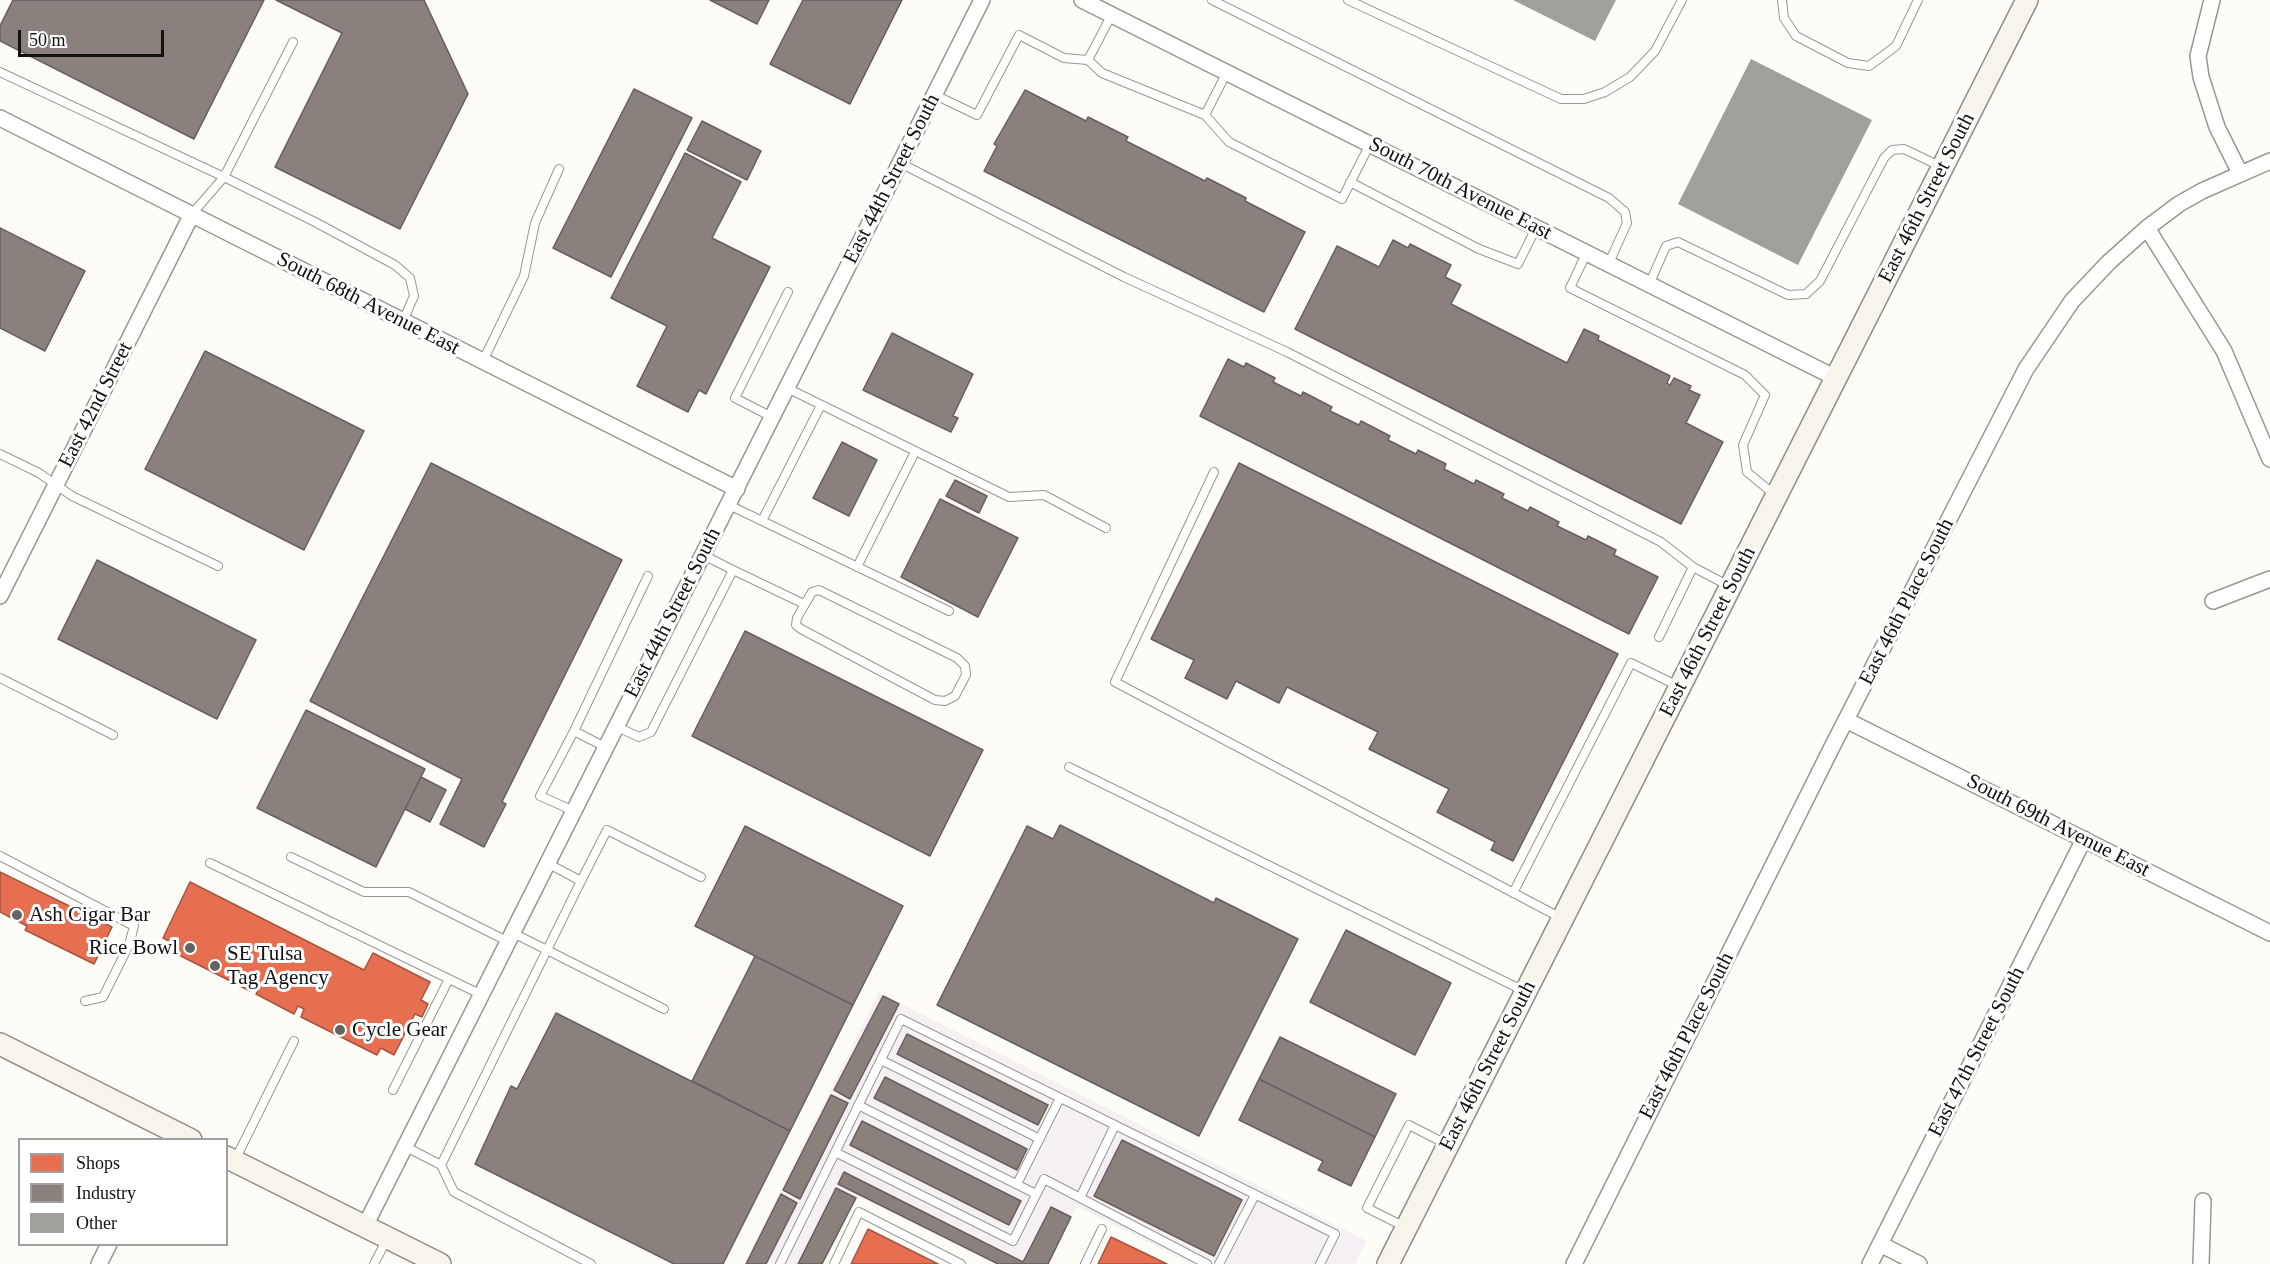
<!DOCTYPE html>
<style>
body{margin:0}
#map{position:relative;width:2270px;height:1264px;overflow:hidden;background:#fdfcf7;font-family:"Times New Roman",serif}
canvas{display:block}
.legend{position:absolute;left:18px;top:1138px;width:210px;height:108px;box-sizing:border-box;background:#fff;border:2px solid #a0a0a0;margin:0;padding:8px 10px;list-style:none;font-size:18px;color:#111}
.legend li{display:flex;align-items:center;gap:12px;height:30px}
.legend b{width:30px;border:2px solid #a0a0a0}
.scale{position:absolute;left:18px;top:30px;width:146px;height:27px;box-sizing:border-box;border:3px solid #111;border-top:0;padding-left:8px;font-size:18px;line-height:21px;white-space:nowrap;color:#111;-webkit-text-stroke:4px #fff;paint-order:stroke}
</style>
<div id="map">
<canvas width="2270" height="1264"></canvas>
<ul class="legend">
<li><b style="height:16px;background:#e76f51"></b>Shops</li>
<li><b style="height:16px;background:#8a817c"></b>Industry</li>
<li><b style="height:16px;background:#a19f9c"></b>Other</li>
</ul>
<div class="scale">50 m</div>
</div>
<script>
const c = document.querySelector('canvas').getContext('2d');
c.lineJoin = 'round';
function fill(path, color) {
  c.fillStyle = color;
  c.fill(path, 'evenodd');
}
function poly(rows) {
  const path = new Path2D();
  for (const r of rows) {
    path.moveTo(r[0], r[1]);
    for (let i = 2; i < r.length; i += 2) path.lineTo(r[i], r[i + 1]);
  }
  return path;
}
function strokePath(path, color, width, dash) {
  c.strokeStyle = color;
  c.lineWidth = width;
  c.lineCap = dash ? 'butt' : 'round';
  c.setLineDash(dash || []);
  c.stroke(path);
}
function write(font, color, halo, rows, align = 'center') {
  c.font = font + ' "Times New Roman",serif';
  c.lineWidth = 6;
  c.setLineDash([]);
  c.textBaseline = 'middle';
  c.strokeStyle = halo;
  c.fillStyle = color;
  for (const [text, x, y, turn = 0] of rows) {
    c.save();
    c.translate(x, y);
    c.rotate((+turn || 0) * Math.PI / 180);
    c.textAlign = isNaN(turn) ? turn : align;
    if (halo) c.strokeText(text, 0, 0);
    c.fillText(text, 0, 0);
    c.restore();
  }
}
const industrial = poly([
 [879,992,1367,1241,1355,1264,1191,1264,1077,1206,1048,1264,997,1264,859,1195,823,1264,744,1264]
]);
const shops = poly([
 [0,872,112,927,94,964,25,930,27,926,0,912,0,872],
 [190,882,364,970,373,953,430,982,421,1000,428,1004,422,1017,415,1014,394,1055,381,1048,377,1055,301,1017,304,1009,298,1006,294,1014,256,994,260,987,254,984,250,991,173,952,176,945,163,938,190,882],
 [868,1229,938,1264,851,1264,868,1229],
 [1111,1237,1167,1264,1098,1264,1111,1237]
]);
const industry = poly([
 [13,0,264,0,194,139,0,41,0,26,13,0],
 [276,0,424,0,468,94,400,229,275,167,342,33,276,0],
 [710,0,769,0,757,24,710,0],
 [803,0,902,0,850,104,770,64,803,0],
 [634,89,692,118,611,277,553,248,634,89],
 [1025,90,1086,121,1088,117,1128,137,1126,141,1205,181,1207,178,1246,198,1245,201,1305,232,1264,312,984,171,997,146,994,144,1025,90],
 [702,121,761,151,747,180,687,150,702,121],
 [685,153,741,182,712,238,770,267,706,394,699,390,688,412,637,386,667,326,611,298,685,153],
 [0,228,85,271,45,351,0,328,0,228],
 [1393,240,1408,248,1410,244,1451,265,1445,277,1461,285,1451,304,1567,363,1584,329,1599,336,1598,340,1670,376,1667,383,1670,385,1674,378,1691,386,1689,390,1700,395,1686,423,1723,442,1681,524,1295,329,1337,246,1379,267,1393,240],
 [892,333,973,374,953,416,958,418,951,432,863,390,892,333],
 [205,351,364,431,304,550,145,469,205,351],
 [1228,359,1244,367,1246,363,1275,378,1273,382,1301,396,1303,392,1332,407,1330,411,1359,425,1361,421,1390,436,1388,440,1416,454,1418,450,1446,464,1444,469,1474,484,1476,480,1504,494,1502,498,1528,511,1530,507,1559,522,1557,526,1586,540,1588,536,1616,550,1614,555,1658,577,1629,634,1200,416,1228,359],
 [842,442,877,460,849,516,813,498,842,442],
 [431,463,622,560,502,802,506,804,484,847,440,824,462,779,310,701,431,463],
 [1239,463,1618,654,1513,861,1491,850,1495,842,1437,812,1449,789,1369,749,1378,732,1287,687,1279,703,1236,681,1227,699,1185,678,1194,660,1151,639,1239,463],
 [955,480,987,496,979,513,946,496,955,480],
 [940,499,1018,538,978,617,901,577,940,499],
 [97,560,256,640,217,719,58,639,97,560],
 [745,631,983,750,930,856,692,736,745,631],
 [306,710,425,769,376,867,257,808,306,710],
 [421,777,446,790,430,822,405,809,421,777],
 [1060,825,1214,903,1216,898,1298,939,1199,1136,937,1005,1027,826,1053,839,1060,825],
 [745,826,903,906,853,1005,695,926,745,826],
 [1346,930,1451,983,1415,1055,1310,1002,1346,930],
 [755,956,853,1005,790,1131,692,1081,755,956],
 [883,996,899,1004,850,1099,834,1090,883,996],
 [556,1013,790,1131,723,1264,674,1264,475,1164,511,1086,517,1089,556,1013],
 [907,1034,1048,1105,1038,1125,897,1054,907,1034],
 [1280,1037,1396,1094,1375,1137,1259,1079,1280,1037],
 [885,1077,1027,1149,1017,1170,874,1098,885,1077],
 [1259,1079,1375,1137,1351,1186,1318,1170,1323,1161,1239,1120,1259,1079],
 [831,1095,848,1103,800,1199,783,1190,831,1095],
 [862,1121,1021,1201,1009,1225,850,1145,862,1121],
 [1122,1140,1242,1200,1214,1256,1094,1196,1122,1140],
 [844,1172,1023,1262,1051,1207,1071,1217,1048,1264,998,1264,838,1184,844,1172],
 [836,1188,856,1198,822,1264,798,1264,836,1188],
 [781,1194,797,1203,766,1264,746,1264,781,1194]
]);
const building = poly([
 [1513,0,1616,0,1595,41],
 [1751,59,1872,120,1798,265,1678,204]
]);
const lane = poly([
 [1212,0,1609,198,1625,212,1627,223,1608,265],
 [1348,0,1561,99,1584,99,1605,92,1630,77,1655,51,1682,0],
 [1782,0,1784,18,1796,36,1848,63,1869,66,1896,46,1918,0],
 [1088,60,1102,73,1205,115,1229,142,1342,199,1370,144],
 [0,72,224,177,293,42],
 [935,95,977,115,1019,35,1064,58,1088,60,1111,16],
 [1205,115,1227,72],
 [900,163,1124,277,1287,352,1661,542,1693,567,1729,586],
 [1350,182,1479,249,1518,264,1536,228],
 [192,214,224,177,315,222,395,265,410,278,414,296,403,321],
 [1586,254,1570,288,1745,375,1765,395,1743,445,1747,472,1775,495],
 [1649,285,1666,246,1678,242,1788,295,1806,294,1820,281,1884,158,1892,150,1904,149,1942,167],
 [483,361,524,276,535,223,559,169],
 [787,388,1009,497,1044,495,1106,528],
 [772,417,735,398,788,292],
 [0,454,39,473,72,496,218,566],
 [1214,472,1115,682,1561,918],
 [729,505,949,611],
 [762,521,821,405],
 [857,567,915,452],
 [733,570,804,604],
 [819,590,957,658,965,666,966,675,955,696,945,701,935,700,801,629,796,625,797,618,812,592,819,590],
 [1659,637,1693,567],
 [0,678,113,735],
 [615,726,639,737,651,732,733,570,703,555],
 [574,731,648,576],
 [1069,767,1524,991],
 [574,811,540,796,574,731,605,747],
 [0,856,134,926,129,945,103,997,85,1001],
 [291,857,364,892,409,892,509,942],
 [210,863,482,995],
 [547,863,581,881,547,950,664,1009],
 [581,881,607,830,701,877],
 [1513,893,1631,663,1678,686],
 [881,1060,1040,1139],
 [393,1090,449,979],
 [858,1105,1036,1194],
 [406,1147,441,1165,454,1192,591,1264],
 [835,1152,1013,1241,1044,1179,1207,1264],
 [235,1160,294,1041],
 [441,1165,547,950,513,933],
 [1017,1184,1060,1098],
 [1080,1198,1115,1125],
 [1405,1227,1367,1208,1409,1125,1446,1144],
 [374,1264,387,1239],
 [780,1264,901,1019,1335,1234,1320,1264],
 [834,1264,859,1212,961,1264],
 [1085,1264,1102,1229],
 [1219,1264,1255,1195]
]);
const street = poly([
 [1082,0,1838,379],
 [2212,0,2198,56,2201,77,2217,127,2240,173],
 [0,118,737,489],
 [2147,228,2224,351,2270,459],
 [0,596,192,214],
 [2213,601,2270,579],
 [1846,720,2270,933],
 [365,1226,982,0],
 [1880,1244,1919,1264],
 [99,1264,109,1244],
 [1574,1264,1832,747,2026,369,2072,301,2109,262,2147,228,2179,204,2202,191,2270,161],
 [1870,1264,2084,839],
 [2201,1264,2203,1201]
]);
const secondary = poly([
 [0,1044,191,1140],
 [226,1157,440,1264],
 [1388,1264,2027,0]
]);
const markers = [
 [17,915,6,"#646362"],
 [190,948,6,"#646362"],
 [215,966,6,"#646362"],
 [340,1030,6,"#646362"]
];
const streetNames = [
 ["East 44th Street South",892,179,-63],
 ["South 70th Avenue East",1460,189,27],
 ["East 46th Street South",1927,198,-63],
 ["South 68th Avenue East",368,304,27],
 ["East 42nd Street",96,405,-63],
 ["East 46th Place South",1907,602,-63],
 ["East 44th Street South",673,613,-63],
 ["East 46th Street South",1708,632,-63],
 ["South 69th Avenue East",2058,826,27],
 ["East 46th Place South",1687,1036,-63],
 ["East 47th Street South",1977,1052,-63],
 ["East 46th Street South",1488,1066,-63]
];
const poiNames = [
 ["Ash Cigar Bar",29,915],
 ["Rice Bowl",178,948,"right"],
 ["SE Tulsa",227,954],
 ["Tag Agency",227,978],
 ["Cycle Gear",352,1030]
];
fill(industrial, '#f5f0f3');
fill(shops, '#e76f51');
strokePath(shops, '#a7533e', 1.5);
fill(industry, '#8a817c');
strokePath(industry, '#665f5c', 1.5);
fill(building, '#a19f9c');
strokePath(lane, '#979795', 10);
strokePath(street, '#979795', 18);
strokePath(secondary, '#8e8d8b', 24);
strokePath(lane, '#fffffe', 8);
strokePath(street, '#fffffe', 15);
strokePath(secondary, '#f6f4eb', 21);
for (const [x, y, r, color] of markers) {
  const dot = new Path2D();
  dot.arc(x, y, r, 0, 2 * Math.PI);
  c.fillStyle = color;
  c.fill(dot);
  strokePath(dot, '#fff', 2);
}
write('21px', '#111', '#fff', streetNames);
write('21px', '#111', '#fff', poiNames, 'left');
</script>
